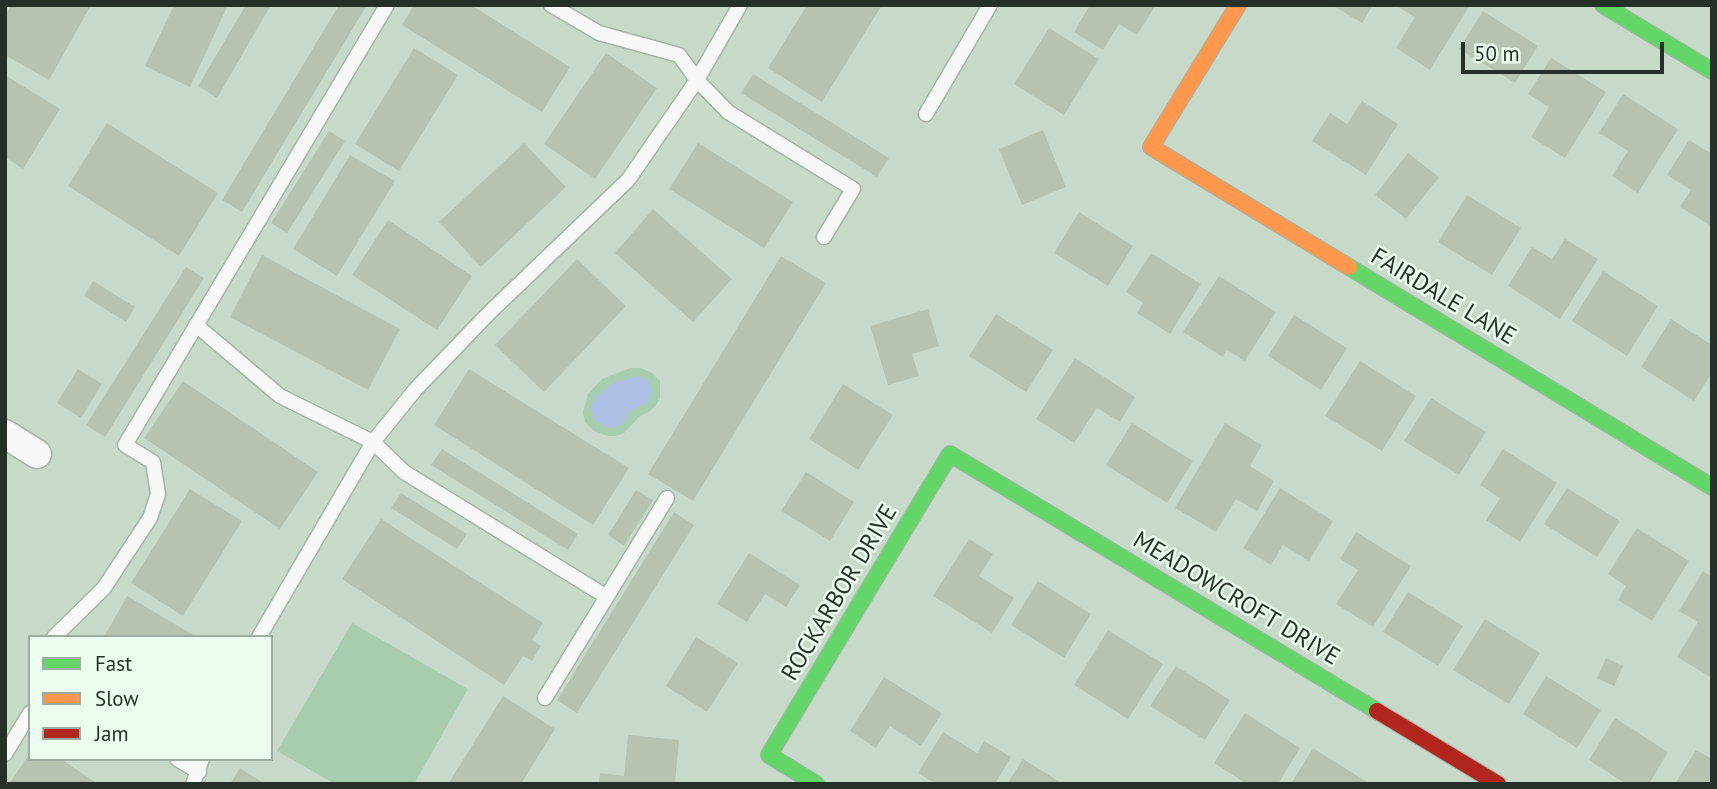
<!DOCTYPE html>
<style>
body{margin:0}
#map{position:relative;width:1717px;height:789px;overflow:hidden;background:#c7daca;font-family:"PT Sans",sans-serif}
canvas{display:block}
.frame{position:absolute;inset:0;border:7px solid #243126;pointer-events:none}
.legend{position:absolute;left:28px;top:635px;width:245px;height:126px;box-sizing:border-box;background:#ecfeef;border:2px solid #9cac9f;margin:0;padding:9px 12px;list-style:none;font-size:21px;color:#243126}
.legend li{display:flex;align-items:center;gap:14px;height:35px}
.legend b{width:35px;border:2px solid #9cac9f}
.scale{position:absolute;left:1461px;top:42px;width:203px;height:32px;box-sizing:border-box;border:4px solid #243126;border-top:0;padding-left:9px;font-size:21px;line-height:24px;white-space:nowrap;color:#243126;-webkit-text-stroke:5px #ecfeef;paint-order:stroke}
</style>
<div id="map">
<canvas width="1717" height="789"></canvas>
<div class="frame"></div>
<ul class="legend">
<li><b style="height:9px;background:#63d668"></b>Fast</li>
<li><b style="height:9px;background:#ff974d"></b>Slow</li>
<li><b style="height:9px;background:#b3261e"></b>Jam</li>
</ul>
<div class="scale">50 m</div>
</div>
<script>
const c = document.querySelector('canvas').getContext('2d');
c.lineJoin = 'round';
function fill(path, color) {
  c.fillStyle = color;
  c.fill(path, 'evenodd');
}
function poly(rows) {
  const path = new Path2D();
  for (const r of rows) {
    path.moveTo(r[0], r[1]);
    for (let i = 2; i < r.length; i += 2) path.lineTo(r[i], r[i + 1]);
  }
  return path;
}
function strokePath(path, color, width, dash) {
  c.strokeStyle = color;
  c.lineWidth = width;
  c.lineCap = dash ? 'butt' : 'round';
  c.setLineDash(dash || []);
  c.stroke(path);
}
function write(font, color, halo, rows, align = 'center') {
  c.font = font + ' "PT Sans",sans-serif';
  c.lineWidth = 5;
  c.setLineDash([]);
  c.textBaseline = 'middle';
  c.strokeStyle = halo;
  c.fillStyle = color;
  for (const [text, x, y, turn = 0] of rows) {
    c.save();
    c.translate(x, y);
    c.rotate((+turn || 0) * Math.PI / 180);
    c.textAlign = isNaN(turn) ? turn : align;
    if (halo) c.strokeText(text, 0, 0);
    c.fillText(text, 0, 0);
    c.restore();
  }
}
const green = poly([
 [630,368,641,368,652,373,660,381,660,398,656,405,650,411,639,417,624,433,616,436,608,436,594,431,585,422,583,412,588,394,602,379],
 [352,623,468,689,414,784,335,784,277,751]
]);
const water = poly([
 [637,376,648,380,651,386,652,394,647,403,637,407,629,412,624,423,614,428,603,426,594,419,591,407,597,396,614,383]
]);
const building = poly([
 [11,5,91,5,49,80,5,55,5,16],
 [174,5,228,5,190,87,145,66],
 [246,5,271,5,217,98,198,86],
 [339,5,367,5,242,212,222,200],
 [414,5,471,5,570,67,542,112,402,25],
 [807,5,882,5,822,102,768,68],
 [1090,5,1156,5,1137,35,1119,24,1103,50,1074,32],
 [1332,5,1373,5,1362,23],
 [1395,5,1470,5,1430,70,1396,48,1415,17],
 [1483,11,1538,46,1515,83,1459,49],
 [1049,28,1099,59,1064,115,1014,84],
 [414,48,458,75,399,171,355,144],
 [606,53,657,88,595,179,544,144],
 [1551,58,1606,92,1565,158,1531,137,1549,107,1528,94],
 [753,74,889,158,877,177,741,93],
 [5,75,60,109,23,169,5,157],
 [1623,94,1678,129,1638,193,1612,176,1628,151,1599,133],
 [1362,101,1398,124,1366,175,1312,141,1330,113,1347,124],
 [107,123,218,193,179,256,68,186],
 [1043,130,1066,187,1022,205,999,149],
 [329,131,345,141,287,233,271,223],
 [1689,140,1712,154,1712,223,1710,225,1680,207,1691,190,1667,175],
 [524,143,566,187,481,267,439,222],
 [698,143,793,202,764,248,669,189],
 [1408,153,1439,177,1406,219,1375,195],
 [350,155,395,181,337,276,293,249],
 [1467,195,1521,228,1492,275,1438,242],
 [653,209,732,279,693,322,615,253],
 [1079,212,1133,246,1108,286,1054,253],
 [388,220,472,276,437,330,352,275],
 [1565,239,1598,259,1560,319,1508,286,1532,247,1552,259],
 [1151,253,1201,284,1170,334,1137,313,1143,303,1126,292],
 [262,255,400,329,368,390,230,317],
 [781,256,826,283,693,501,648,474],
 [577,259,626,306,544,392,495,345],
 [186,267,204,278,105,437,86,425],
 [1603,271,1658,306,1627,356,1572,321],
 [1219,276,1276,312,1245,361,1227,350,1223,357,1183,332],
 [93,281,135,307,126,322,84,296],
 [928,309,939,346,912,354,919,376,888,385,870,326],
 [996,314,1053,350,1026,392,969,356],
 [1294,315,1347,348,1321,390,1268,356],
 [1671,319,1712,345,1712,373,1694,401,1641,367],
 [1075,358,1135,397,1120,422,1097,408,1074,443,1036,419],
 [1360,361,1416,396,1382,451,1325,416],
 [78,369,102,384,81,418,57,403],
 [469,369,629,468,593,525,434,425],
 [183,381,318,472,280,529,144,438],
 [843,384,893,415,858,470,809,439],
 [1431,398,1486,432,1459,475,1404,441],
 [1132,423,1193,461,1167,503,1106,465],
 [1225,423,1262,445,1250,466,1274,481,1257,511,1236,499,1216,532,1175,508],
 [442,449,578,534,568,550,431,465],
 [1503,449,1557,483,1520,542,1486,520,1500,498,1480,485],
 [806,472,854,502,830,541,781,511],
 [1280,488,1333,521,1309,561,1283,545,1271,565,1243,548],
 [1567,488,1620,521,1597,557,1544,524],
 [190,489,242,521,183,616,131,583],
 [636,490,653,500,624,546,608,535],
 [401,493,467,534,457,549,391,508],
 [674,512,694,525,577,713,557,700],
 [381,519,543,623,532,640,541,646,532,661,523,656,504,685,342,579],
 [1637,528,1689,561,1652,621,1618,600,1626,586,1608,574],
 [1356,532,1411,566,1373,627,1336,604,1358,570,1340,559],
 [969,539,993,554,979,576,1014,598,992,633,933,596],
 [749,553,800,585,786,607,765,594,747,622,717,604],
 [1703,571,1712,577,1712,678,1677,657,1698,622,1679,611],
 [1038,581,1091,614,1064,658,1011,625],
 [1408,592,1463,626,1438,666,1383,632],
 [127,596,197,637,104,637],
 [1485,619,1540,653,1509,704,1453,670],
 [1108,630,1163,664,1128,719,1074,685],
 [696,637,738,663,707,712,666,686],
 [1606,658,1623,666,1614,686,1597,678],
 [1176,666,1230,700,1205,740,1150,706],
 [1546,676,1601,710,1577,748,1523,714],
 [884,677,942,713,921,746,890,726,876,748,850,731],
 [503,696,555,729,521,784,448,784],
 [1245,713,1300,748,1278,784,1247,784,1214,763],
 [1615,718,1668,752,1649,784,1626,784,1589,760],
 [943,732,977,753,984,741,1011,757,995,784,936,784,918,773],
 [628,735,679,740,675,784,599,784,600,773,624,776],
 [1313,748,1367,782,1366,784,1291,784],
 [1696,750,1712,759,1712,784,1675,784],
 [30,753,30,759,61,759,98,784,9,784],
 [1023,759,1063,784,1007,784],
 [240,768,265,784,230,784]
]);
const lane = poly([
 [551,5,599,33,679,55,697,80,728,112,853,189,824,237],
 [926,114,990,5],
 [196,325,280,396,373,442,404,472,607,597],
 [54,637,104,588,150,518,158,494,153,462,125,445,387,5],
 [259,637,373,442,415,390,489,313,628,180,697,80,740,5],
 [545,698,667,498],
 [5,754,30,713],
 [177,759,199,772],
 [193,784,202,759]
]);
const street = poly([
 [5,434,37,454]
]);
const fast = poly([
 [1603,5,1712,71],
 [1349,267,1712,487],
 [816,784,769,755,950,454,1377,711]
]);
const slow = poly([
 [1238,5,1151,147,1349,267]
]);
const jam = poly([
 [1377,711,1498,784]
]);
const streetNames = [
 ["FAIRDALE LANE",1443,297,31],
 ["ROCKARBOR DRIVE",840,593,-59],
 ["MEADOWCROFT DRIVE",1236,599,31]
];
fill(green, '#a7cdae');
fill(water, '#acc0e6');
fill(building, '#b5c4b1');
strokePath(lane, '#a5b4a7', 17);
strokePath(street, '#a5b4a7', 31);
strokePath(fast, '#a5b4a7', 18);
strokePath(slow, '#a5b4a7', 18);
strokePath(jam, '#a5b4a7', 18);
strokePath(lane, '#f7f9f7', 14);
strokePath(street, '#f7f9f7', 28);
strokePath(fast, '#63d668', 16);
strokePath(slow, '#ff974d', 16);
strokePath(jam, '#b3261e', 16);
write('24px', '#243126', '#ecfeef', streetNames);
</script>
